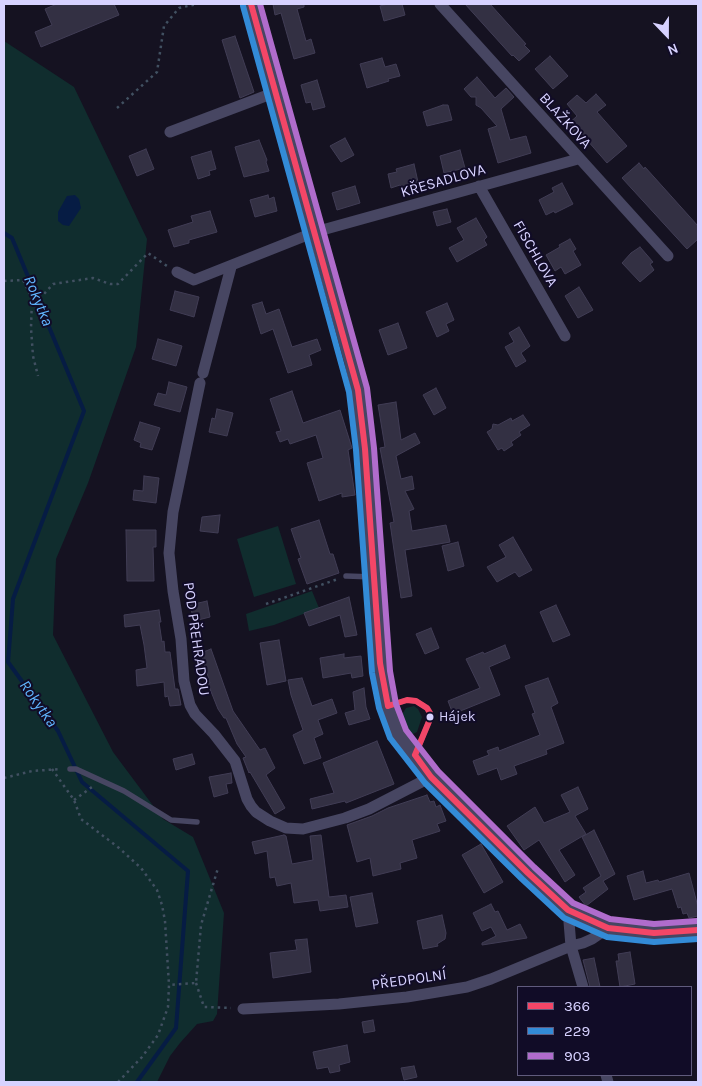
<!DOCTYPE html>
<meta charset="utf-8">
<style>
body{margin:0}
#map{position:relative;width:702px;height:1086px;overflow:hidden;background:#151221;font-family:Karla,sans-serif}
canvas{display:block}
.frame{position:absolute;inset:0;border:5px solid #d7d2ff;pointer-events:none}
.legend{position:absolute;left:517px;top:986px;width:175px;height:90px;box-sizing:border-box;background:#110c27;border:1px solid #605b7d;margin:0;padding:6px 9px;list-style:none;font-size:15px;color:#d7d2ff}
.legend li{display:flex;align-items:center;gap:10px;height:25px}
.legend b{width:25px;border:1px solid #605b7d}
.north{position:absolute;left:642px;top:10px;width:50px;height:50px;-webkit-text-stroke:4px #110c27;paint-order:stroke;rotate:158deg;font-size:14px;font-weight:700;line-height:20px;text-align:center;color:#d7d2ff}
.north::after{content:'';display:block;margin:auto;width:18px;height:22px;background:#d7d2ff;clip-path:polygon(50% 0,100% 100%,50% 72%,0 100%)}
</style>
<div id="map">
<canvas width="702" height="1086"></canvas>
<div class="frame"></div>
<ul class="legend">
<li><b style="height:6px;background:#f34667"></b>366</li>
<li><b style="height:6px;background:#338bd7"></b>229</li>
<li><b style="height:6px;background:#b06ccc"></b>903</li>
</ul>
<div class="north">N</div>
</div>
<script>
const c = document.querySelector('canvas').getContext('2d');
c.lineJoin = 'round';
function fill(path, color) {
  c.fillStyle = color;
  c.fill(path, 'evenodd');
}
function poly(rows) {
  const path = new Path2D();
  for (const r of rows) {
    path.moveTo(r[0], r[1]);
    for (let i = 2; i < r.length; i += 2) path.lineTo(r[i], r[i + 1]);
  }
  return path;
}
function strokePath(path, color, width, dash) {
  c.strokeStyle = color;
  c.lineWidth = width;
  c.lineCap = dash ? 'butt' : 'round';
  c.setLineDash(dash || []);
  c.stroke(path);
}
function write(font, color, halo, rows, align = 'center') {
  c.font = font + ' Karla,sans-serif';
  c.lineWidth = 4;
  c.setLineDash([]);
  c.textBaseline = 'middle';
  c.strokeStyle = halo;
  c.fillStyle = color;
  for (const [text, x, y, turn = 0] of rows) {
    c.save();
    c.translate(x, y);
    c.rotate((+turn || 0) * Math.PI / 180);
    c.textAlign = isNaN(turn) ? turn : align;
    if (halo) c.strokeText(text, 0, 0);
    c.fillText(text, 0, 0);
    c.restore();
  }
}
const green = poly([
 [4,41,74,87,147,239,136,347,88,483,56,559,53,635,113,752,163,819,193,837,224,913,217,1014,213,1021,197,1024,180,1043,170,1056,157,1082,4,1082],
 [278,526,296,584,254,597,237,539],
 [312,591,319,608,274,625,249,631,246,614],
 [414,706,418,709,422,717,417,732,413,734,405,731,400,718,406,708]
]);
const water = poly([
 [75,195,79,199,81,208,69,226,63,225,58,221,58,212,67,196]
]);
const stream = poly([
 [4,233,12,238,84,411,13,599,8,662,58,731,82,782,188,871,176,1028,137,1082]
]);
const building = poly([
 [57,4,114,4,119,15,41,47,35,32,52,25,45,9,57,4],
 [273,4,304,4,304,7,297,9,306,41,311,39,315,53,294,59,281,13,275,15,273,4],
 [388,4,402,4,405,15,384,21,380,6,388,4],
 [465,4,490,4,526,44,524,45,530,51,519,61,513,55,512,56,465,4],
 [235,36,254,92,240,98,222,40,235,36],
 [550,56,568,76,553,89,535,69,550,56],
 [382,58,385,67,396,64,400,76,388,79,389,81,367,88,360,64,382,58],
 [477,77,495,98,506,88,514,97,501,109,510,140,526,136,531,153,498,163,488,129,497,126,481,108,476,105,476,97,471,97,464,89,477,77],
 [317,80,325,107,313,110,311,102,306,103,301,85,317,80],
 [596,94,606,105,597,112,627,146,607,163,580,132,575,136,566,126,577,116,567,104,577,95,586,103,596,94],
 [443,105,448,105,452,120,427,126,423,112,443,105],
 [345,138,354,155,341,162,330,146,345,138],
 [259,140,267,160,266,162,269,171,244,177,235,147,259,140],
 [146,149,154,169,137,176,129,156,146,149],
 [460,150,465,168,444,173,440,156,460,150],
 [211,151,216,169,209,171,210,175,198,179,191,157,211,151],
 [639,163,644,169,645,167,698,226,698,239,687,249,622,178,639,163],
 [414,164,418,182,401,187,400,185,391,188,388,174,397,172,396,169,414,164],
 [562,183,573,204,555,213,554,211,546,215,539,200,554,192,552,188,562,183],
 [355,186,360,203,337,210,332,193,355,186],
 [268,195,269,199,274,197,277,211,255,217,250,200,268,195],
 [447,209,451,222,437,226,433,212,447,209],
 [210,211,217,232,189,240,189,243,174,247,168,230,193,222,191,216,210,211],
 [476,218,487,237,484,240,487,245,457,262,449,248,464,240,457,228,476,218],
 [570,239,576,249,573,251,581,265,565,274,561,267,555,271,546,255,560,247,559,245,570,239],
 [640,247,653,262,650,264,654,270,640,282,622,263,631,253,640,247],
 [579,287,593,310,578,318,565,296,579,287],
 [175,291,199,297,194,317,170,310,175,291],
 [262,302,266,314,279,309,292,347,317,339,321,350,309,355,312,365,288,373,273,329,261,334,252,305,262,302],
 [447,303,454,320,446,324,449,331,437,337,426,312,447,303],
 [398,323,407,348,388,355,379,330,398,323],
 [519,327,530,346,521,353,526,361,516,367,505,347,514,342,509,333,519,327],
 [158,339,182,346,176,366,152,359,158,339],
 [169,382,187,387,180,412,154,405,158,393,166,395,169,382],
 [436,388,446,408,434,415,423,395,436,388],
 [292,391,303,423,340,410,352,448,348,450,355,495,342,497,342,493,319,501,307,463,323,458,316,435,290,444,288,439,280,442,276,432,281,431,270,399,292,391],
 [396,402,401,440,415,433,420,443,396,456,401,479,412,476,414,489,405,491,414,509,409,511,412,531,446,525,450,542,405,550,412,596,401,598,390,523,394,522,380,448,385,447,378,405,396,402],
 [217,409,233,413,227,436,209,432,212,418,215,419,217,409],
 [523,415,530,425,519,432,521,435,511,442,513,445,504,451,502,448,498,450,487,432,492,429,493,424,498,425,511,418,512,421,523,415],
 [140,422,160,428,152,450,140,447,141,443,134,440,140,422],
 [144,476,159,478,156,503,133,500,134,490,143,491,144,476],
 [220,515,218,533,200,531,202,517,220,515],
 [319,520,330,554,333,554,339,573,307,584,298,559,301,558,291,529,319,520],
 [126,530,156,530,156,547,153,547,154,581,127,581,126,530],
 [513,537,532,570,519,577,515,572,497,582,487,567,506,557,499,545,513,537],
 [458,542,464,566,448,571,442,546,458,542],
 [349,597,357,635,345,637,340,615,309,626,304,613,349,597],
 [207,601,210,617,194,621,190,605,207,601],
 [556,605,570,635,553,642,540,612,556,605],
 [159,610,161,622,159,622,162,642,164,641,165,652,170,652,175,689,178,689,181,705,170,706,168,696,165,697,164,682,137,686,136,670,147,668,144,645,140,625,125,627,124,615,159,610],
 [431,628,439,648,425,654,416,634,431,628],
 [279,640,286,681,267,685,260,643,279,640],
 [505,645,510,658,489,667,500,695,453,714,448,701,480,688,466,659,483,652,484,654,505,645],
 [211,649,233,711,260,750,265,748,275,768,266,775,285,808,275,814,250,772,249,773,243,758,246,757,237,744,226,718,224,718,218,709,208,684,210,683,201,653,211,649],
 [344,654,344,658,361,656,363,676,352,678,351,673,323,678,320,658,344,654],
 [302,678,312,706,332,699,337,713,318,720,323,734,314,738,321,758,304,764,293,735,303,730,291,695,288,680,302,678],
 [548,678,558,703,551,707,564,743,546,750,547,754,514,766,517,774,501,780,497,768,478,775,473,761,489,755,487,751,498,747,499,751,540,735,532,714,535,713,525,686,548,678],
 [364,688,366,707,370,719,349,725,345,713,355,710,353,692,364,688],
 [377,741,394,784,346,803,345,801,312,809,310,799,334,793,323,763,377,741],
 [192,754,195,764,176,770,173,759,192,754],
 [231,773,232,783,226,784,228,793,214,797,209,777,231,773],
 [578,787,588,809,575,816,586,834,559,850,575,875,565,882,539,840,524,850,507,826,535,807,544,823,570,812,561,795,578,787],
 [427,795,430,802,434,801,436,807,440,805,446,821,437,824,440,831,412,840,417,858,400,863,401,869,373,876,370,858,357,862,347,825,372,816,388,808,427,795],
 [594,830,615,874,603,881,608,889,586,906,579,897,586,892,583,888,601,876,582,837,594,830],
 [284,835,286,836,292,864,313,860,310,836,321,835,329,897,346,895,348,907,320,911,318,900,294,903,291,883,277,886,275,877,270,878,267,851,255,854,252,842,284,835],
 [481,844,503,882,484,893,462,855,481,844],
 [643,871,646,883,658,880,659,882,689,873,698,907,698,916,689,918,687,913,683,914,681,907,678,908,672,889,634,900,627,876,643,871],
 [372,893,378,923,356,927,350,897,372,893],
 [491,904,495,912,498,911,507,930,520,924,527,938,482,945,482,943,496,936,491,927,482,931,473,913,491,904],
 [442,915,446,933,445,939,437,944,438,946,423,949,417,921,442,915],
 [307,939,311,972,273,978,270,953,297,950,295,940,307,939],
 [630,952,635,984,620,987,616,961,619,961,618,954,630,952],
 [594,958,600,987,590,987,583,960,594,958],
 [373,1020,375,1031,364,1033,362,1022,373,1020],
 [347,1045,350,1062,339,1065,340,1071,330,1073,328,1067,317,1069,313,1052,347,1045],
 [414,1066,417,1077,404,1080,401,1068,414,1066]
]);
const path = poly([
 [117,108,157,72,164,26,179,8,197,4],
 [4,281,23,280,32,298,31,328,33,356,38,376],
 [32,298,44,294,53,284,93,278,110,284,118,284,148,253,167,266],
 [266,604,338,579],
 [52,769,74,800,81,819,119,848,141,868,157,890,162,905,165,921,169,985],
 [4,778,32,771,61,769],
 [74,800,92,787],
 [196,983,204,1007,231,1008],
 [118,1082,142,1057,158,1035,168,1007,169,985,196,983,201,925,218,868]
]);
const service = poly([
 [346,576,374,577],
 [389,706,407,700,416,701,427,708,430,713,430,719,416,753],
 [70,769,76,769,124,791,171,820,197,822]
]);
const minor = poly([
 [440,4,668,256],
 [170,132,276,92],
 [479,186,565,336],
 [177,272,194,280,315,232,578,159],
 [203,373,231,267],
 [200,383,173,512,169,553,173,591,181,639,184,681,190,705,195,714,214,734,235,761,247,799,251,806,256,812,270,821,286,828,303,829,345,818,369,809,431,777],
 [568,910,571,946,583,987],
 [243,1009,339,1004,407,997,467,987,491,979,571,946,583,943,592,939,608,928],
 [606,1075,608,1082]
]);
const tertiary = poly([
 [251,4,351,361,358,390,365,449,381,672,388,706,398,734,431,777,528,873,568,910,608,928,654,933,698,930]
]);
const bus1 = poly([
 [251,4,358,390,365,449,380,663,388,706],
 [388,706,407,700,416,701,427,708,430,713,430,719,415,755],
 [415,755,431,777,528,873,568,910,608,928,654,933,698,930]
]);
const bus2 = poly([
 [243,6,349,392,356,450,372,673,379,708,390,738,425,783,522,879,564,918,607,937,654,942,698,939]
]);
const bus3 = poly([
 [260,4,367,388,374,448,390,671,396,704,406,730,438,771,534,867,573,903,610,919,654,924,697,921]
]);
const markers = [
 [430,717,4.5,"#d7d2ff"]
];
const busNames = [
 ["Hájek",439,717]
];
const streetNames = [
 ["BLAŽKOVA",565,121,48],
 ["KŘESADLOVA",443,181,-16],
 ["FISCHLOVA",535,254,60],
 ["POD PŘEHRADOU",196,639,82],
 ["PŘEDPOLNÍ",409,980,-8]
];
const waterNames = [
 ["Rokytka",38,301,68],
 ["Rokytka",38,704,55]
];
fill(green, '#102d2e');
fill(water, '#061c44');
strokePath(stream, '#061c44', 4);
fill(building, '#333043');
strokePath(building, '#413d55', 1);
strokePath(path, '#415061', 2.5, [2.5, 4]);
strokePath(service, '#474662', 5.5);
strokePath(minor, '#474662', 11);
strokePath(tertiary, '#474662', 14);
strokePath(bus1, '#f34667', 6);
strokePath(bus2, '#338bd7', 6);
strokePath(bus3, '#b06ccc', 6);
for (const [x, y, r, color] of markers) {
  const dot = new Path2D();
  dot.arc(x, y, r, 0, 2 * Math.PI);
  c.fillStyle = color;
  c.fill(dot);
  strokePath(dot, '#110c27', 2);
}
write('14px', '#d7d2ff', '#110c27', busNames, 'left');
write('15px', '#d7d2ff', '#110c27', streetNames);
write('italic 16px', '#60b5ff', '#110c27', waterNames);
</script>
